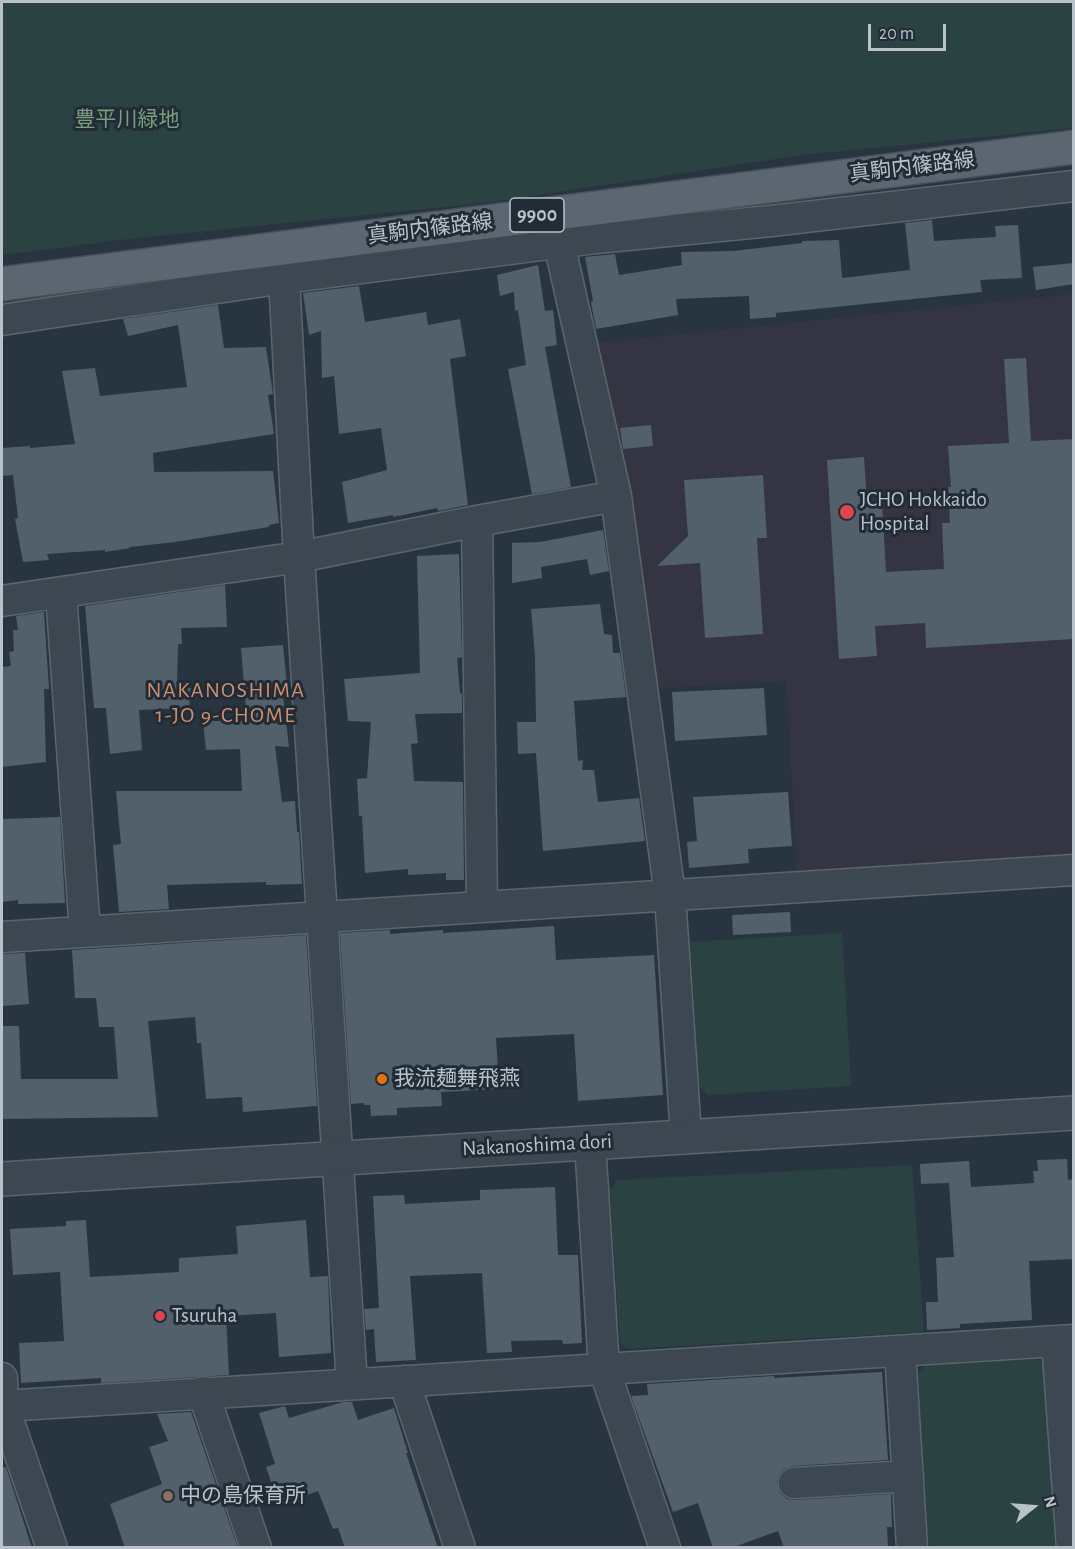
<!DOCTYPE html>
<meta charset="utf-8">
<style>
body{margin:0}
#map{position:relative;width:1075px;height:1549px;overflow:hidden;background:#283541;font-family:"Alegreya Sans",sans-serif}
canvas{display:block}
.frame{position:absolute;inset:0;border:3px solid #b9c2cb;pointer-events:none}
.north{position:absolute;left:1003px;top:1477px;width:60px;height:60px;-webkit-text-stroke:4px #212c36;paint-order:stroke;rotate:73deg;font-size:16px;font-weight:700;line-height:24px;text-align:center;color:#b9c2cb}
.north::after{content:'';display:block;margin:auto;width:21px;height:27px;background:#b9c2cb;clip-path:polygon(50% 0,100% 100%,50% 72%,0 100%)}
.scale{position:absolute;left:868px;top:24px;width:78px;height:27px;box-sizing:border-box;border:3px solid #b9c2cb;border-top:0;padding-left:8px;font-size:18px;line-height:21px;white-space:nowrap;color:#b9c2cb;-webkit-text-stroke:4px #212c36;paint-order:stroke}
</style>
<div id="map">
<canvas width="1075" height="1549"></canvas>
<div class="frame"></div>
<div class="north">N</div>
<div class="scale">20 m</div>
</div>
<script>
const c = document.querySelector('canvas').getContext('2d');
c.lineJoin = 'round';
function fill(path, color) {
  c.fillStyle = color;
  c.fill(path, 'evenodd');
}
function poly(rows) {
  const path = new Path2D();
  for (const r of rows) {
    path.moveTo(r[0], r[1]);
    for (let i = 2; i < r.length; i += 2) path.lineTo(r[i], r[i + 1]);
  }
  return path;
}
function strokePath(path, color, width, dash) {
  c.strokeStyle = color;
  c.lineWidth = width;
  c.lineCap = dash ? 'butt' : 'round';
  c.setLineDash(dash || []);
  c.stroke(path);
}
function write(font, color, halo, rows, align = 'center') {
  c.font = font + ' "Alegreya Sans","Noto Sans JP",sans-serif';
  c.lineWidth = 6;
  c.setLineDash([]);
  c.textBaseline = 'middle';
  c.strokeStyle = halo;
  c.fillStyle = color;
  for (const [text, x, y, turn = 0] of rows) {
    c.save();
    c.translate(x, y);
    c.rotate((+turn || 0) * Math.PI / 180);
    c.textAlign = isNaN(turn) ? turn : align;
    if (halo) c.strokeText(text, 0, 0);
    c.fillText(text, 0, 0);
    c.restore();
  }
}
const medical = poly([
 [1073,294,1073,854,797,871,786,681,652,689,592,343]
]);
const green = poly([
 [2,2,1073,2,1073,128,802,155,492,202,120,240,2,255],
 [842,933,851,1086,708,1095,699,1087,690,942],
 [912,1165,924,1332,628,1349,620,1343,610,1189,618,1180],
 [1034,1359,1041,1361,1045,1367,1055,1547,933,1547,927,1540,918,1373,926,1365]
]);
const building = poly([
 [932,220,934,241,996,237,995,226,1018,225,1022,278,980,280,982,292,776,313,776,317,750,319,749,296,676,299,678,315,596,329,591,302,593,301,585,257,615,254,619,275,682,265,681,252,733,251,802,243,802,241,839,240,842,278,910,270,905,223],
 [1074,263,1074,284,1036,290,1033,267],
 [538,265,545,311,553,310,557,345,545,347,571,487,532,494,508,369,526,365,518,310,515,311,514,292,500,296,497,275],
 [359,286,365,322,426,312,428,325,460,319,466,356,450,359,468,505,438,511,437,508,393,517,393,515,348,523,342,482,387,470,381,428,339,434,334,376,322,378,321,331,309,335,303,293],
 [218,305,224,348,266,347,273,394,268,395,274,434,153,453,154,472,273,471,279,523,269,525,269,527,175,542,130,547,130,548,105,552,105,550,47,554,49,560,23,562,15,519,18,518,13,475,2,476,2,448,30,446,30,448,75,444,62,371,95,368,100,396,187,387,178,325,128,336,123,319],
 [1026,358,1031,441,1074,439,1074,639,926,648,925,623,875,626,877,656,839,659,827,460,864,457,867,503,882,502,886,572,944,569,942,523,950,523,948,487,951,487,948,446,1009,443,1004,359],
 [651,425,653,446,623,449,620,428],
 [763,475,767,538,757,538,763,634,705,638,700,563,657,566,688,536,684,480],
 [603,530,609,571,590,575,587,559,541,567,542,578,512,583,512,543,540,542],
 [459,554,462,657,457,658,460,693,462,694,462,713,415,714,418,743,411,744,414,781,463,782,464,880,446,880,446,873,408,875,408,869,365,873,362,816,359,816,357,779,367,778,371,722,348,721,344,679,420,673,417,556],
 [225,585,227,627,181,628,182,644,178,644,177,686,191,688,189,708,139,710,142,750,110,754,106,708,94,708,85,606],
 [600,604,604,634,612,635,613,653,620,653,626,697,574,701,578,761,583,760,582,770,594,770,598,802,639,798,645,841,543,851,536,753,518,754,517,722,536,722,535,656,531,609],
 [44,612,49,689,44,689,46,762,2,767,2,667,11,666,9,652,14,651,13,630,18,630,16,616],
 [283,645,288,695,283,695,289,747,275,746,282,802,295,801,297,832,299,832,302,884,266,885,266,882,167,885,169,909,119,912,113,845,121,844,116,791,242,791,240,749,206,750,203,721,247,721,241,648],
 [764,688,767,735,675,741,672,692],
 [788,792,792,846,748,849,749,863,689,868,687,842,697,841,693,797],
 [60,817,65,903,18,904,18,900,2,902,2,819],
 [790,912,791,932,733,935,732,915],
 [554,926,556,960,654,955,663,1095,578,1101,574,1034,496,1038,499,1089,441,1092,442,1106,397,1108,397,1115,371,1116,370,1105,364,1105,364,1103,351,1104,340,933,390,930,390,934,443,930,443,933],
 [306,935,317,1106,243,1112,242,1097,206,1099,201,1043,197,1043,195,1017,148,1021,158,1117,2,1119,2,1026,19,1026,21,1079,118,1079,114,1027,99,1027,96,998,75,998,72,950],
 [25,953,29,1004,2,1006,2,954],
 [1067,1159,1068,1180,1074,1179,1074,1259,1029,1261,1032,1320,960,1324,960,1328,927,1330,926,1302,938,1302,936,1258,954,1257,949,1183,921,1184,920,1164,969,1161,971,1187,1034,1183,1033,1171,1038,1171,1037,1160],
 [555,1187,558,1255,578,1255,582,1343,563,1344,562,1340,511,1341,512,1352,487,1353,482,1273,410,1276,416,1360,376,1362,374,1329,366,1330,364,1309,379,1308,373,1196,404,1195,405,1204,480,1200,480,1190],
 [86,1220,90,1277,179,1272,179,1258,238,1254,236,1226,306,1220,310,1277,328,1276,331,1353,279,1357,276,1313,226,1316,229,1375,101,1383,101,1378,21,1383,19,1343,64,1341,60,1272,13,1275,10,1229,66,1226,66,1221],
 [882,1372,888,1460,792,1466,784,1469,779,1475,777,1483,780,1493,787,1499,794,1500,891,1494,892,1527,887,1527,888,1548,784,1548,778,1531,731,1548,713,1548,698,1503,673,1512,631,1396,648,1395,647,1384,774,1376,774,1378],
 [343,1402,352,1402,358,1420,394,1408,408,1453,406,1453,438,1548,345,1548,338,1528,333,1529,318,1491,279,1505,266,1467,275,1464,259,1413,285,1406,289,1418],
 [191,1412,238,1548,125,1548,110,1504,162,1484,149,1447,168,1441,157,1414],
 [2,1467,6,1467,32,1548,2,1548]
]);
const minor = poly([
 [559,243,616,496,670,895,686,1136],
 [284,278,299,557,352,1384],
 [2,320,284,278,596,238,771,221,1074,186],
 [477,521,482,907],
 [61,593,85,932],
 [2,601,299,557,477,521,616,496],
 [2,937,1074,870],
 [590,1142,604,1369,665,1548],
 [1057,1341,1072,1548],
 [900,1351,912,1548],
 [2,1378,3,1405,52,1548],
 [404,1381,460,1548],
 [203,1392,256,1548],
 [2,1406,1074,1340],
 [794,1483,908,1476]
]);
const tertiary = poly([
 [2,1179,1074,1113]
]);
const primary = poly([
 [2,284,1074,147]
]);
const markers = [
 [847,512,8,"#e0444e"],
 [382,1079,6,"#e8710a"],
 [160,1316,6,"#e0444e"],
 [168,1496,6,"#8d6e63"]
];
const shields = [
 [537,215,54]
];
const shieldNames = [
 ["9900",537,215]
];
const parkNames = [
 ["豊平川緑地",127,120]
];
const streetNames = [
 ["真駒内篠路線",912,167,-7],
 ["真駒内篠路線",430,229,-7],
 ["Nakanoshima dori",537,1145,-3]
];
const poiNames = [
 ["JCHO Hokkaido",860,500],
 ["Hospital",860,524],
 ["我流麺舞飛燕",394,1079],
 ["Tsuruha",172,1316],
 ["中の島保育所",180,1496]
];
const neighbourhoodNames = [
 ["NAKANOSHIMA",226,690],
 ["1-JO 9-CHOME",226,715]
];
fill(medical, '#343442');
fill(green, '#2a4242');
fill(building, '#52606c');
strokePath(minor, '#5a656e', 33);
strokePath(tertiary, '#5a656e', 36);
strokePath(primary, '#46505a', 36);
strokePath(minor, '#3c4751', 30);
strokePath(tertiary, '#3c4751', 33);
strokePath(primary, '#5b6671', 33);
for (const [x, y, r, color] of markers) {
  const dot = new Path2D();
  dot.arc(x, y, r, 0, 2 * Math.PI);
  c.fillStyle = color;
  c.fill(dot);
  strokePath(dot, '#212c36', 2);
}
for (const [x, y, w] of shields) {
  const box = new Path2D();
  box.roundRect(x - w / 2, y - 17, w, 34, 4.5);
  c.fillStyle = '#212c36';
  c.fill(box);
  strokePath(box, '#b9c2cb', 1.5);
}
write('bold 20px', '#b9c2cb', null, shieldNames);
write('21px', '#799f7e', '#212c36', parkNames);
write('21px', '#b9c2cb', '#212c36', streetNames);
write('21px', '#b9c2cb', '#212c36', poiNames, 'left');
c.letterSpacing = '1.5px';
write('22px', '#d08f6f', '#212c36', neighbourhoodNames);
c.letterSpacing = '0px';
</script>
